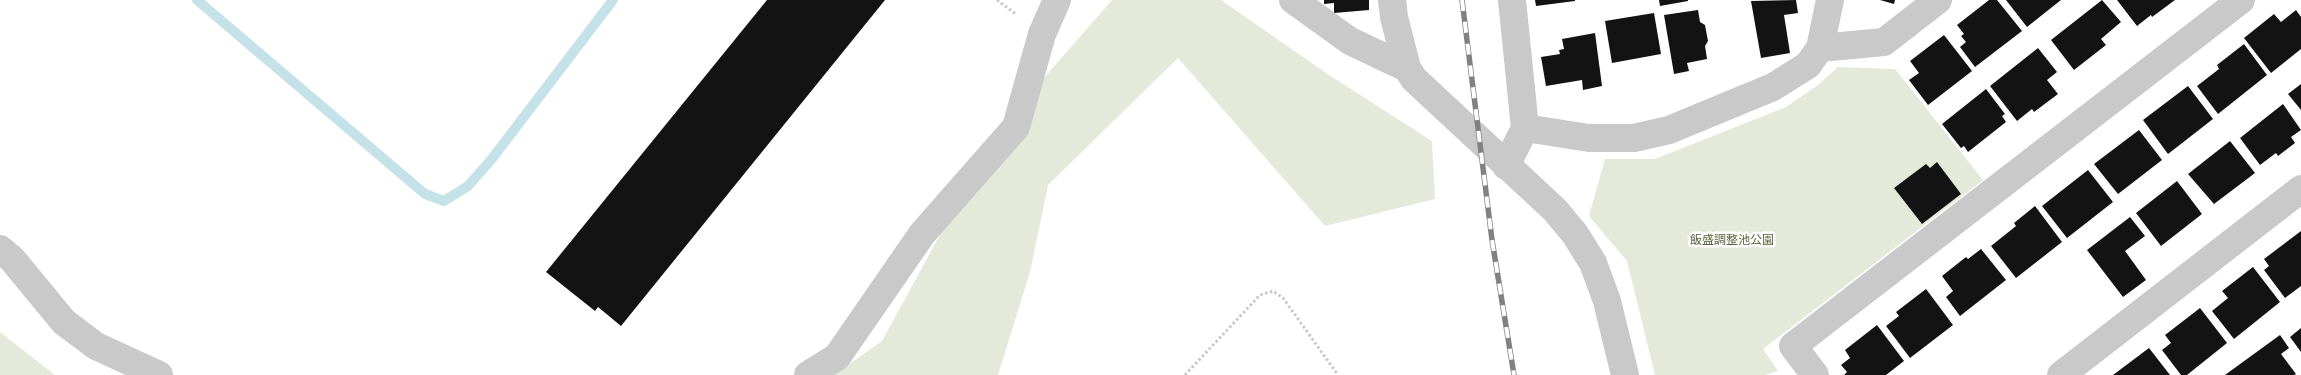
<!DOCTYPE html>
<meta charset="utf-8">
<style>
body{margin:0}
canvas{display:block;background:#fff}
</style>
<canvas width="2301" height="375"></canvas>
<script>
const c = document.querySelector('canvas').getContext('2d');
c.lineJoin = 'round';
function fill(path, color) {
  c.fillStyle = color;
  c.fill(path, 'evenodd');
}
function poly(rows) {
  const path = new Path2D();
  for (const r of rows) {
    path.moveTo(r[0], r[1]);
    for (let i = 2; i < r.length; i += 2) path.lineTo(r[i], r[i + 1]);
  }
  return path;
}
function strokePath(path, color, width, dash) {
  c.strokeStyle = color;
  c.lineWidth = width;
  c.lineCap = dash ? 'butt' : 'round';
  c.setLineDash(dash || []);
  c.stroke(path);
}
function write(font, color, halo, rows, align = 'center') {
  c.font = font + ' Helvetica,"Noto Sans JP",sans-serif';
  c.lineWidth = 5;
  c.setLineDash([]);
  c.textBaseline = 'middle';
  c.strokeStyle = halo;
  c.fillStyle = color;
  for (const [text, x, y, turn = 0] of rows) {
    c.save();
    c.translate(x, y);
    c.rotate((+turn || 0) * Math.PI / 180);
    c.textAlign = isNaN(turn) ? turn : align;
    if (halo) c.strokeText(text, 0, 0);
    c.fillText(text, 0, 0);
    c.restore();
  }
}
const green = poly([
 [1112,0,1221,0,1329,75,1432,141,1435,199,1325,226,1178,58,1048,185,1030,272,998,375,834,375,882,341,995,134],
 [1838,67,1895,69,1983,180,1763,349,1778,371,1765,375,1655,375,1627,261,1589,216,1605,159,1655,159,1786,107,1818,85],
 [0,332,55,375,0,375]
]);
const stream = poly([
 [197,0,425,194,444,201,468,186,491,160,613,0]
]);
const building = poly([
 [767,0,885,0,621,326,598,307,595,311,546,272],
 [1324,0,1369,0,1369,10,1334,13,1334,3,1324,4],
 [1535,0,1575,0,1575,1,1536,6],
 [1659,0,1688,0,1688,1,1660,6],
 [1796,0,1798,13,1784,15,1790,53,1761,58,1751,1],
 [1880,0,1895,0,1894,4],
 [1989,0,1997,0,2022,31,1975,67,1960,47,1966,42,1961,36,1964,34,1957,25],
 [2006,0,2061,0,2027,27],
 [2102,0,2121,22,2101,39,2106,45,2074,70,2051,40],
 [2117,0,2175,0,2152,17,2151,15,2137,26],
 [1698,10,1700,22,1705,25,1708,41,1705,46,1707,59,1687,63,1689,71,1674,74,1664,15],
 [2296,10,2301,17,2301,49,2271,73,2244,38,2274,14,2281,22],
 [1654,13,1661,54,1612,63,1605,21],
 [1595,33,1602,86,1583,90,1582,80,1546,86,1541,57,1560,54,1559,50,1564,49,1562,39],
 [1944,35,1972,71,1928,105,1909,80,1919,73,1910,61],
 [2244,44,2267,75,2218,114,2197,86,2219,69,2217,65],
 [2038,48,2057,72,2047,80,2058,94,2034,112,2032,109,2017,121,1990,86],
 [2301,84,2301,110,2288,94],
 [2188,86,2213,119,2168,154,2143,120],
 [1986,89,2005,114,2002,116,2006,122,1968,152,1964,146,1961,148,1942,124],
 [2283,104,2301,130,2291,137,2295,143,2278,156,2276,153,2260,165,2240,138],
 [2139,130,2162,160,2118,194,2094,164],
 [2230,141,2255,173,2214,204,2188,174],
 [1937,162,1961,194,1922,224,1894,188,1926,164,1930,168],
 [2088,170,2113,202,2067,238,2042,206],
 [2177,181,2202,214,2161,246,2136,213],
 [2035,206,2062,242,2016,278,1991,246,2016,226,2014,223],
 [2130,217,2145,236,2125,251,2146,280,2123,297,2087,250],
 [2301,231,2301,286,2285,298,2264,270,2269,266,2264,259],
 [1981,249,2006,280,1960,316,1946,297,1953,291,1942,276,1966,257,1968,259],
 [2253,267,2280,302,2234,339,2212,311,2228,298,2222,291],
 [1926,289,1953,325,1910,358,1886,326,1899,316,1896,312],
 [2200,308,2227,343,2187,375,2181,375,2162,350,2171,343,2165,335],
 [1877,325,1904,361,1886,375,1844,375,1847,372,1841,365,1850,358,1845,350],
 [2301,328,2301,352,2290,337],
 [2280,335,2289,348,2281,354,2296,374,2294,375,2225,375],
 [2149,348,2170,375,2113,375]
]);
const path = poly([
 [997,0,1017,15],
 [1185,375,1260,295,1273,291,1283,298,1338,375]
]);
const minor = poly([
 [1293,0,1350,41,1407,68],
 [1392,0,1394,17,1407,68,1414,79,1555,210,1575,234,1593,263,1607,301,1625,375],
 [1512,0,1525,128],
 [1820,48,1884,42,1938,0],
 [1506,166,1525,128,1589,138,1634,138,1669,130,1773,87,1808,65,1820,48,1830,0],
 [0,249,12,259,64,322,96,346,159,375],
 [808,375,837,357,922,234,1016,127,1042,34,1057,0],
 [1815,375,1793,346,2241,0],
 [2061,375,2301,189]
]);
const rail = poly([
 [1462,0,1492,240,1514,375]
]);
const parkNames = [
 ["飯盛調整池公園",1732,241]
];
fill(green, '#e5e9da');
strokePath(stream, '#c6e2e9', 10);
fill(building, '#131313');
strokePath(path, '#c9c9c9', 3, [2.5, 2.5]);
strokePath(minor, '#c9c9c9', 28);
strokePath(rail, '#818181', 5.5);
strokePath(rail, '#fff', 4, [11]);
write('12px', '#57653c', '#fff', parkNames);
</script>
